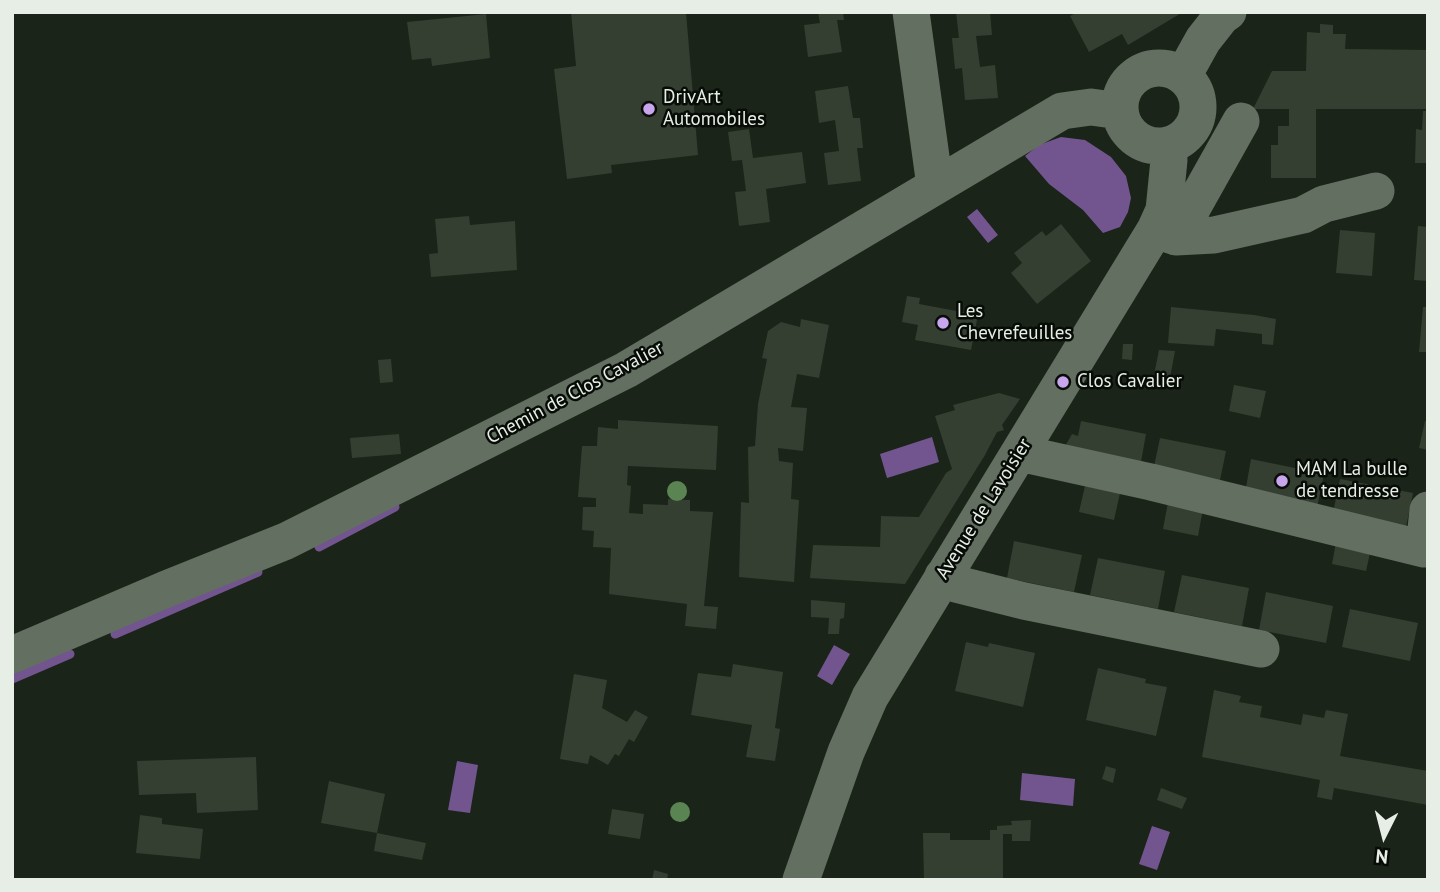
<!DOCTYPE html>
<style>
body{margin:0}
#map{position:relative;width:1440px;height:892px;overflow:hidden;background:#1a2418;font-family:"PT Sans",sans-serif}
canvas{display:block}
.frame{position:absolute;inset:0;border:14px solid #e7eee6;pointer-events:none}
.north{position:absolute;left:1349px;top:801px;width:70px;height:70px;-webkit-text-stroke:5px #070c07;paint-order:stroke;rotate:186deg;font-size:19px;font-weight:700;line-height:28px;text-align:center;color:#e7eee6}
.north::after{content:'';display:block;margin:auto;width:24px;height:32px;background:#e7eee6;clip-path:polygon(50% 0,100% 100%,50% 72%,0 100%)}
</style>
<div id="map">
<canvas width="1440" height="892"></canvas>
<div class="frame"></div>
<div class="north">N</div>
</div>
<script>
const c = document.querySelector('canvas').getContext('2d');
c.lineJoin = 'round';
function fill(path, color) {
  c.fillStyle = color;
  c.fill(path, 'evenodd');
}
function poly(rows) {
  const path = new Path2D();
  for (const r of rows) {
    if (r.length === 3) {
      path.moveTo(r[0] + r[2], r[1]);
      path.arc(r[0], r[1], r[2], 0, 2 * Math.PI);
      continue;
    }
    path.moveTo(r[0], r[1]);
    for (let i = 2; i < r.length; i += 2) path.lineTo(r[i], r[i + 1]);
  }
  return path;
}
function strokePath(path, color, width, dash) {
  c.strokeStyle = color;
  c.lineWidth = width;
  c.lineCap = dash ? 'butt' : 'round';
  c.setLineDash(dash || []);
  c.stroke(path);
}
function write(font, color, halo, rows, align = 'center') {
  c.font = font + ' "PT Sans",sans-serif';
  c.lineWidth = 5;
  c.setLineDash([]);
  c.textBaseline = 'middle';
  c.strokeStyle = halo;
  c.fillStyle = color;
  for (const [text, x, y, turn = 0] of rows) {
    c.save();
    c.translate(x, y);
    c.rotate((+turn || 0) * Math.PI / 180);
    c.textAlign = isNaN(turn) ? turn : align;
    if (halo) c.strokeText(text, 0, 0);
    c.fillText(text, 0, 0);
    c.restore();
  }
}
const water = poly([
 [1061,137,1085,140,1111,157,1126,176,1131,198,1128,212,1120,227,1103,233,1083,210,1049,184,1025,156,1039,145],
 [977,209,998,235,988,243,967,217],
 [932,437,939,462,887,478,880,454],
 [834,645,850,654,832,685,817,676],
 [457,761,478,765,470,813,448,810],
 [1022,773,1075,779,1073,806,1020,800],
 [1152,826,1170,832,1157,870,1139,864]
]);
const stream = poly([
 [319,547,395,507],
 [115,634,258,572],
 [12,679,70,654]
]);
const building = poly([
 [571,12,686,12,698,155,611,165,612,173,567,179,554,69,576,66],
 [818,12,843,12,844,20,837,20,842,52,808,57,804,25,820,23],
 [956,12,990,12,992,35,976,36,980,67,995,65,998,98,965,100,962,68,955,69,952,38,959,38],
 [1078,12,1183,12,1128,45,1122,34,1089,52,1070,16],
 [486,14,490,58,432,66,431,58,412,60,407,22],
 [1320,24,1333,25,1333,34,1346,34,1345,49,1428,50,1428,109,1316,109,1316,178,1271,178,1271,145,1278,145,1278,126,1289,126,1289,109,1253,109,1272,71,1306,71,1307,32,1320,33],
 [848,86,853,118,860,118,863,148,857,148,861,181,828,185,824,153,839,151,835,120,819,123,815,91],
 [1423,111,1428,111,1428,163,1415,163,1416,129,1422,130],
 [749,129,753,158,802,152,806,183,766,189,770,222,739,226,735,192,746,191,742,160,732,161,728,132],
 [469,216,470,225,515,221,517,270,431,277,429,254,438,253,435,219],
 [1061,224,1091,261,1037,304,1011,273,1022,263,1014,253,1042,231,1046,236],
 [1418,226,1428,227,1428,281,1414,280],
 [1340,230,1375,233,1372,276,1336,273],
 [907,296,920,298,919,304,978,315,971,350,915,340,918,325,902,322],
 [1171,307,1254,315,1276,319,1273,345,1262,344,1262,334,1216,329,1214,346,1168,343],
 [1423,307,1428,307,1428,352,1419,352],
 [801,319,829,325,819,378,797,374,791,407,807,408,803,451,778,448,779,461,793,463,791,499,799,500,794,582,739,577,741,502,749,503,748,447,755,446,758,404,767,359,762,358,768,331,781,322,800,327],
 [1123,344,1133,344,1132,360,1122,359],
 [1159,350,1175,351,1170,378,1154,375],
 [391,359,393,382,380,383,378,360],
 [1234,385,1266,391,1260,418,1229,411],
 [999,393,1020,399,1002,425,1004,430,997,432,985,455,905,584,810,578,813,545,880,547,881,516,919,517,946,473,952,469,935,416,955,410,953,405],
 [618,420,718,426,716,470,628,466,627,485,631,486,629,513,643,514,643,504,668,505,668,499,690,500,690,511,713,512,704,606,718,607,716,629,685,626,687,604,609,594,611,548,593,547,594,531,582,530,583,507,596,507,596,498,578,497,582,446,597,446,598,427,618,429],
 [1081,421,1146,434,1139,473,1059,457,1072,434,1078,436],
 [1425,421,1428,422,1428,450,1419,448],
 [399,434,401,454,352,458,350,438],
 [1160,438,1226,451,1218,490,1152,476],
 [1251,459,1324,474,1317,508,1245,493],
 [1340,479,1413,493,1406,527,1333,513],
 [1085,486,1120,493,1114,520,1079,512],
 [1168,502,1203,509,1198,536,1163,529],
 [1337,537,1372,544,1366,571,1332,564],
 [1014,541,1082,555,1074,592,1007,578],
 [1098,558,1165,571,1158,609,1090,595],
 [1182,575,1249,588,1242,626,1174,612],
 [1266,592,1333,606,1326,643,1259,630],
 [811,600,845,603,844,618,840,619,839,634,828,634,829,618,811,617],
 [1350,609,1418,623,1410,661,1342,647],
 [966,642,988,647,989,643,1035,653,1023,707,955,691],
 [733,664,783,672,775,728,780,729,775,761,746,757,752,725,691,715,698,673,731,677],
 [1098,668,1146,679,1145,683,1167,687,1156,736,1086,720],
 [574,674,607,680,602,708,627,722,635,710,648,717,634,742,629,739,619,756,615,754,608,765,590,755,588,764,560,759],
 [1214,690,1241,696,1239,702,1262,706,1260,717,1301,725,1303,714,1324,718,1326,710,1348,714,1340,756,1428,771,1428,805,1334,788,1332,800,1317,797,1320,780,1202,757],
 [256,757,258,810,197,813,196,793,139,795,137,761],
 [1106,766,1116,769,1113,783,1102,779],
 [329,781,385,794,377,833,321,823],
 [1161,788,1187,798,1182,809,1157,800],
 [612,809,644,814,640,839,608,834],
 [140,815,162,818,162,824,203,829,200,859,136,853],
 [1031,820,1030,841,1012,841,1012,834,1003,834,1003,880,924,880,923,833,950,833,950,840,990,840,990,830,997,830,997,826,1012,825,1011,821],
 [377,833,426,843,422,860,374,851],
 [654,870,668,874,667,880,652,880]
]);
const minor = poly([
 [911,12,935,186],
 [1159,107,39],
 [1183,76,1203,40,1221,17,1228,12],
 [1155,230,1176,237,1214,235,1303,215,1324,204,1376,191],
 [1176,237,1241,121],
 [1019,453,1151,482,1424,549,1428,510],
 [943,576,956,584,1024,601,1261,649],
 [12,655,164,590,286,541,626,370,1062,111,1091,107,1120,111],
 [801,880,846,752,870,697,1155,230,1164,210,1169,160,1167,145]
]);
const trees = [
 [677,491],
 [680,812]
];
const markers = [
 [649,109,7,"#c9a5ee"],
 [943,323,7,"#c9a5ee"],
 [1063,382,7,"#c9a5ee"],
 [1282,481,7,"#c9a5ee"]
];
const poiNames = [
 ["DrivArt",663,98],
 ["Automobiles",663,120],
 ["Les",957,312],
 ["Chevrefeuilles",957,334],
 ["Clos Cavalier",1077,382],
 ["MAM La bulle",1296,470],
 ["de tendresse",1296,492]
];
const streetNames = [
 ["Chemin de Clos Cavalier",575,393,-28],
 ["Avenue de Lavoisier",984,509,-58]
];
fill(water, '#72558f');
strokePath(stream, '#72558f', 9);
fill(building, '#343f32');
strokePath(minor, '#636f60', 37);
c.fillStyle = '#5b8453';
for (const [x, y] of trees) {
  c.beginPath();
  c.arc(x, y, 10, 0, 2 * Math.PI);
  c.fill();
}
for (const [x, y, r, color] of markers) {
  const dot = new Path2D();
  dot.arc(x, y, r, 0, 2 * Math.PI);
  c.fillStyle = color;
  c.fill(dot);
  strokePath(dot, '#070c07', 2.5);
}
write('19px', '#e7eee6', '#070c07', poiNames, 'left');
write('19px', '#e7eee6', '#070c07', streetNames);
</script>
